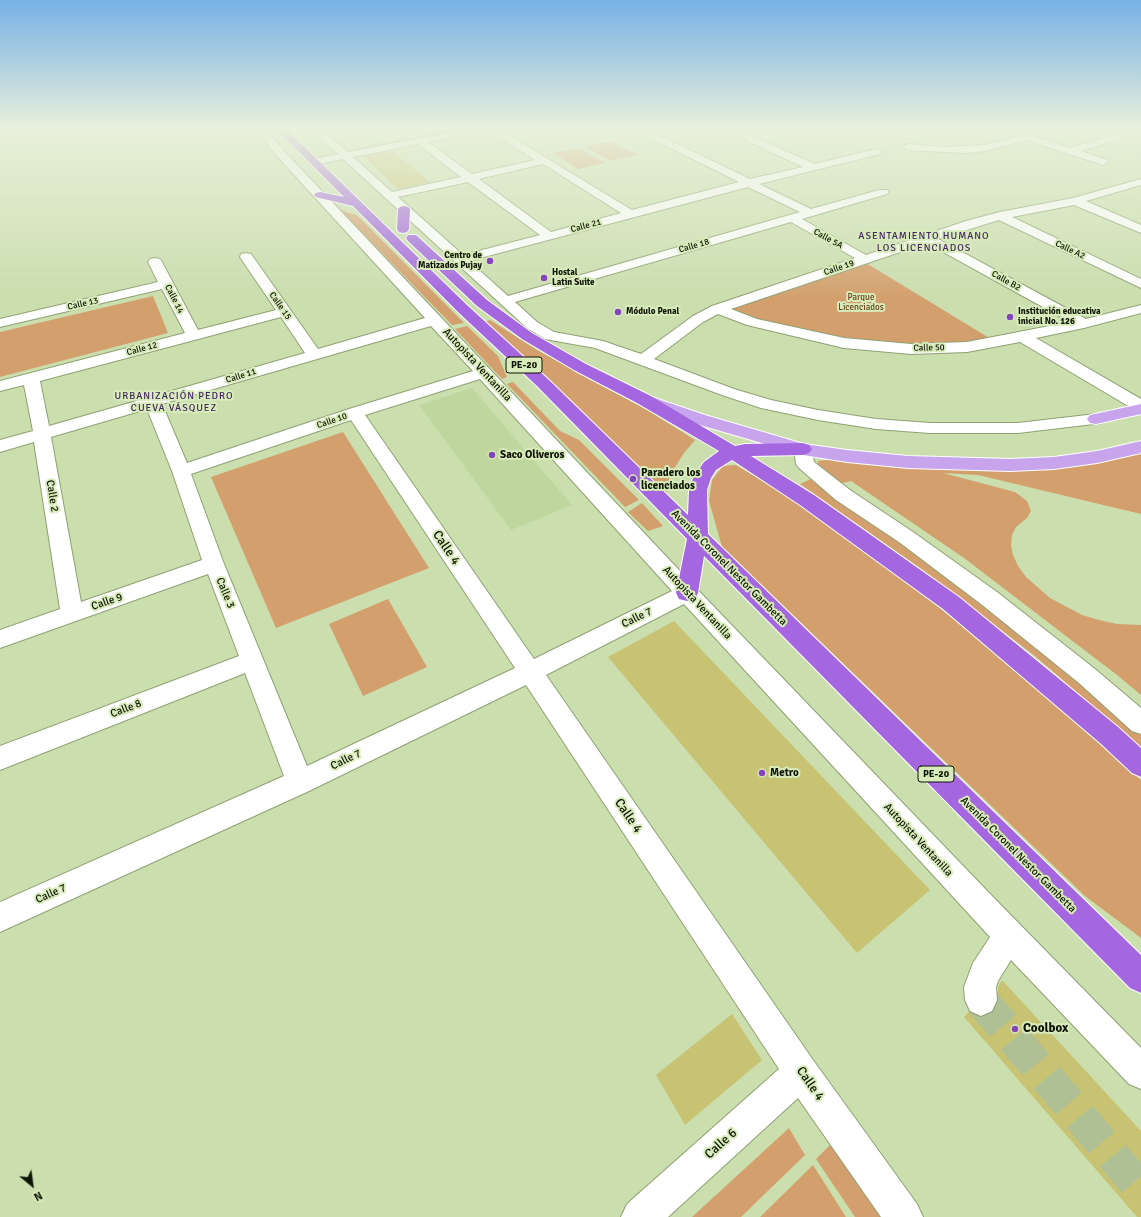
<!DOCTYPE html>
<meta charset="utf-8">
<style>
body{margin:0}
#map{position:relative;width:1141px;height:1217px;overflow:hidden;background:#cbdeae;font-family:Signika,sans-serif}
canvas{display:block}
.north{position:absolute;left:12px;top:1165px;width:40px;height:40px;-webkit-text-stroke:3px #d8ebbb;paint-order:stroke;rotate:151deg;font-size:11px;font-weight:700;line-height:16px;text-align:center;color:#0f1505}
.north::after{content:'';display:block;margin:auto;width:14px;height:18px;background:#0f1505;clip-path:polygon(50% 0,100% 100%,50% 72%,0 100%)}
</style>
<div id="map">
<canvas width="1141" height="1217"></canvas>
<div class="north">N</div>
</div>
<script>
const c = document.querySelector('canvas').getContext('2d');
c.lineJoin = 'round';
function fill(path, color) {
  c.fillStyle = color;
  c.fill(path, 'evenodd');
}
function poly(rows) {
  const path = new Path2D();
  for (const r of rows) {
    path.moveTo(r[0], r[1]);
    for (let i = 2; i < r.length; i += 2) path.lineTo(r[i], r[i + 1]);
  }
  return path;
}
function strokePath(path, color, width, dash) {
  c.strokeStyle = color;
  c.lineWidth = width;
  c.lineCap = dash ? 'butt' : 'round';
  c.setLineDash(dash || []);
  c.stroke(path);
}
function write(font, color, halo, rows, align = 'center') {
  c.font = font + ' Signika,sans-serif';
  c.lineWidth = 4;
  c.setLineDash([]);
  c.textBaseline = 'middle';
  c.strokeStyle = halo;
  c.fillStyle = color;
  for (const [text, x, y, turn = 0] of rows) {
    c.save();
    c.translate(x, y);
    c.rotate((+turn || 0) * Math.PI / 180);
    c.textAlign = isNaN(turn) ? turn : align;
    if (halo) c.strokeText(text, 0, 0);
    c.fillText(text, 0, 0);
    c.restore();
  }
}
const built = poly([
 [472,388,572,505,511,530,419,405]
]);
const green = poly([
 [457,128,475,128,358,151,354,149],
 [611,141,637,155,611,161,585,147],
 [579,148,605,163,578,169,553,153],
 [339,209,358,216,464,323,452,325],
 [866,263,991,339,966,343,914,345,852,340,755,319,727,309],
 [153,296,168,333,0,377,0,332],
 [490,320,537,350,647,410,695,440,684,453,670,475,667,493,485,322],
 [467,326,498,356,507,377,502,379,455,329],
 [513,382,560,431,579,440,639,500,625,507,507,384],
 [343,432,429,568,276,628,211,477],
 [1141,453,1141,514,978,475,943,473,1015,492,1027,501,1031,511,1027,518,1016,527,1012,535,1011,545,1013,555,1018,566,1026,577,1050,598,1082,615,1099,620,1117,624,1141,625,1141,695,1117,675,964,558,851,481,839,484,818,469,818,461,837,459,1059,468,1100,463],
 [736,465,802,505,936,605,1006,662,1141,780,1141,938,1085,896,722,547,709,501,712,480,723,466],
 [813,478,913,549,1141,729,1141,748,1035,656,923,570,800,484],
 [642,503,663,526,648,531,628,512],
 [388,599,427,667,363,696,329,624],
 [789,1128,805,1155,741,1217,692,1217],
 [834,1141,885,1217,855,1217,816,1159],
 [813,1165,846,1217,760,1217]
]);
const building = poly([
 [393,151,430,182,398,189,363,156],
 [674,621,930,890,857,953,608,657],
 [1002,980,1141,1131,1141,1217,1137,1217,964,1017,969,1012,980,1017,993,1012,998,1001,998,987],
 [732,1014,762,1060,685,1125,656,1075]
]);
const minorTunnel = poly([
 [981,1000,1141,1189]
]);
const minor = poly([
 [255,128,265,128,285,152,695,587,993,897,1141,1048,1141,1089,1129,1084,1011,960,998,981,996,987,997,1000,992,1011,981,1016,970,1011,965,1000,964,987,973,963,990,937,684,604,546,675,813,1060,917,1204,923,1217,881,1217,798,1098,668,1217,621,1217,627,1204,779,1069,526,685,309,791,0,932,0,902,284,776,245,673,0,770,0,746,239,656,208,574,0,648,0,630,60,609,34,442,0,452,0,440,33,431,24,385,0,391,0,381,185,333,162,289,0,327,0,319,158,282,148,262,150,259,155,258,160,259,162,262,198,330,276,310,240,257,241,254,246,253,251,254,318,349,425,318,277,156,255,128],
 [281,317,305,353,49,426,40,381,281,317],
 [431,326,473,371,349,409,187,463,162,404,431,326],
 [480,379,672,591,534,659,365,415,480,379],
 [147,409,172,471,202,560,81,602,51,437,147,409],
 [351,420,515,668,307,766,224,564,191,474,351,420],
 [310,128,320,128,348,152,473,128,497,128,632,210,739,182,634,130,632,128,644,128,750,179,803,167,724,130,722,128,734,128,815,164,876,149,881,152,880,154,759,184,811,209,879,190,887,190,889,192,887,194,802,219,866,255,966,221,1000,212,1073,198,1141,179,1141,185,1086,201,1141,225,1141,233,1074,205,1012,217,1141,279,1141,288,999,220,938,239,1086,319,1141,305,1141,313,1084,328,1036,338,1141,399,1141,411,1135,410,1020,342,967,352,911,354,844,348,747,325,718,314,703,322,654,359,734,389,771,400,818,410,876,419,930,423,1018,423,1096,414,1102,415,1105,419,1102,423,1018,433,930,433,876,429,818,420,761,408,722,395,595,348,545,339,527,328,343,159,314,165,310,164,309,162,310,160,338,154,310,128],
 [488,130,535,160,472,174,428,142,488,130],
 [418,144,461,177,392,192,353,157,418,144],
 [543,164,621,213,551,232,479,179,543,164],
 [468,182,540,235,463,255,398,197,468,182],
 [748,187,800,212,508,296,469,261,748,187],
 [791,222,855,258,712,306,693,316,641,354,603,341,554,332,537,322,515,302,791,222],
 [927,243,1070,322,967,342,911,344,844,338,757,319,731,309,927,243],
 [1076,128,1091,128,1115,135,1141,128,1141,133,1081,151,1107,160,1108,162,1103,165,1026,140,985,151,967,153,908,150,903,147,908,144,944,147,985,145,1016,137,1009,133,1014,130,1070,148,1104,138,1078,130,1076,128],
 [803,443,809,445,812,449,814,462,850,490,913,532,997,592,1095,669,1141,708,1141,734,1132,731,1079,683,981,604,899,542,836,500,799,468,796,464,794,449,797,445,803,443]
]);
const major = poly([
 [646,395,705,415,804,444,847,450,908,456,1010,459,1054,457,1097,451,1141,441,1141,453,1097,463,1054,469,1010,471,908,468,847,462,803,455,693,423,640,404,638,400,640,396,646,395],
 [1141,404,1141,414,1096,424,1090,423,1087,419,1090,415,1141,404]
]);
const highway = poly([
 [275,128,285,128,468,306,549,380,688,515,689,490,693,478,704,462,719,451,637,403,574,370,522,339,477,306,408,241,406,238,408,235,416,235,487,300,532,333,586,364,649,395,735,446,745,444,803,443,809,445,812,449,809,453,803,455,751,456,814,495,959,597,1118,727,1141,748,1141,777,1132,773,1100,743,943,609,800,505,732,460,716,470,711,478,707,490,708,534,1141,955,1141,993,1130,988,704,556,698,593,695,599,687,601,679,599,676,593,687,539,537,386,458,312,353,206,316,197,314,195,316,193,320,192,344,197,275,128],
 [404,206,408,207,410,209,409,229,407,232,403,233,399,232,397,229,398,209,400,207,404,206]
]);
const markers = [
 [490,261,4,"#8446bb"],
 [544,278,4,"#8446bb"],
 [618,312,4,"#8446bb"],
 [1010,317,4,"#8446bb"],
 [492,455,4,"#8446bb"],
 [633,479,4,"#8446bb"],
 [762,773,4,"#8446bb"],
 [1015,1029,4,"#8446bb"]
];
const farStreetnames = [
 ["Calle 21",586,226,-15],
 ["Calle 5A",828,239,29],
 ["Calle 18",694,246,-16],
 ["Calle A2",1070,250,26],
 ["Calle 19",839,268,-19],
 ["Calle B2",1006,281,29],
 ["Calle 14",174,299,63],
 ["Calle 13",83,304,-13],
 ["Calle 15",280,306,55],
 ["Calle 50",929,348,-1],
 ["Calle 12",142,349,-15],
 ["Calle 11",241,376,-17],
 ["Calle 10",332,421,-19]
];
const farPoinames = [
 ["Centro de",482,256,"right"],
 ["Matizados Pujay",482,266,"right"],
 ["Hostal",552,273],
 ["Latin Suite",552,283],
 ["Módulo Penal",626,312],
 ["Institución educativa",1018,312],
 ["inicial No. 126",1018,322]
];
const farParknames = [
 ["Parque",861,298],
 ["Licenciados",861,308]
];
const farNeighbourhoodnames = [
 ["ASENTAMIENTO HUMANO",924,236],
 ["LOS LICENCIADOS",924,248],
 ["URBANIZACIÓN PEDRO",174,396],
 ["CUEVA VÁSQUEZ",174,408]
];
const shields = [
 [524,365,36],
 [936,774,36]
];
const shieldNames = [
 ["PE-20",524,365],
 ["PE-20",936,774]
];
const streetNames = [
 ["Autopista Ventanilla",477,365,47],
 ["Calle 2",52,496,81],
 ["Avenida Coronel Nestor Gambetta",729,568,45],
 ["Calle 3",225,593,68],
 ["Calle 9",107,602,-19],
 ["Autopista Ventanilla",697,603,47],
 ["Calle 7",637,618,-26],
 ["Calle 8",126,709,-21],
 ["Calle 7",346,760,-26],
 ["Autopista Ventanilla",918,840,47],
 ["Avenida Coronel Nestor Gambetta",1018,855,45],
 ["Calle 7",51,894,-24]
];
const poiNames = [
 ["Saco Oliveros",500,455],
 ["Paradero los",641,473],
 ["licenciados",641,486],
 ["Metro",770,773]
];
const nearStreetnames = [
 ["Calle 4",446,548,56],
 ["Calle 4",628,816,56],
 ["Calle 4",810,1084,55],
 ["Calle 6",721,1144,-42]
];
const nearPoinames = [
 ["Coolbox",1023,1029]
];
fill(built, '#c0d69f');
fill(green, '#d3a06d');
fill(building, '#c8c373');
strokePath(minorTunnel, '#afc095', 34, [34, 17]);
strokePath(minor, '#8fa173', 2);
strokePath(major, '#fff', 2);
strokePath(highway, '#fff', 2);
fill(minor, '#fff');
fill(major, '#c8a4ec');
fill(highway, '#a467df');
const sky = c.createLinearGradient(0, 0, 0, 298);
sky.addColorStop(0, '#77b1e6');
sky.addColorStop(0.43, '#e8f0db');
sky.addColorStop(1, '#e8f0db00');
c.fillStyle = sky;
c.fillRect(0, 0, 1141, 298);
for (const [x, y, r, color] of markers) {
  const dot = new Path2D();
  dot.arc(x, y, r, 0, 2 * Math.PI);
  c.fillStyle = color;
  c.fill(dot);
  strokePath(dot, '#d8ebbb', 1.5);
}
write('9px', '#0f1505', '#d8ebbb', farStreetnames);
write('bold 9px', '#0f1505', '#d8ebbb', farPoinames, 'left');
write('9px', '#694216', '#d8ebbb', farParknames);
c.letterSpacing = '1px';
write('10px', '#42255e', '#d8ebbb', farNeighbourhoodnames);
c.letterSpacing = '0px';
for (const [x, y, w] of shields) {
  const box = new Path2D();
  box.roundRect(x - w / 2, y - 8, w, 16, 3);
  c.fillStyle = '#d8ebbb';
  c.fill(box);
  strokePath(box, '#0f1505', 1);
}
write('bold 10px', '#0f1505', null, shieldNames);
write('11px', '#0f1505', '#d8ebbb', streetNames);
write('bold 11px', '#0f1505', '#d8ebbb', poiNames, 'left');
write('13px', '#0f1505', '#d8ebbb', nearStreetnames);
write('bold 13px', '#0f1505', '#d8ebbb', nearPoinames, 'left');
</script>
